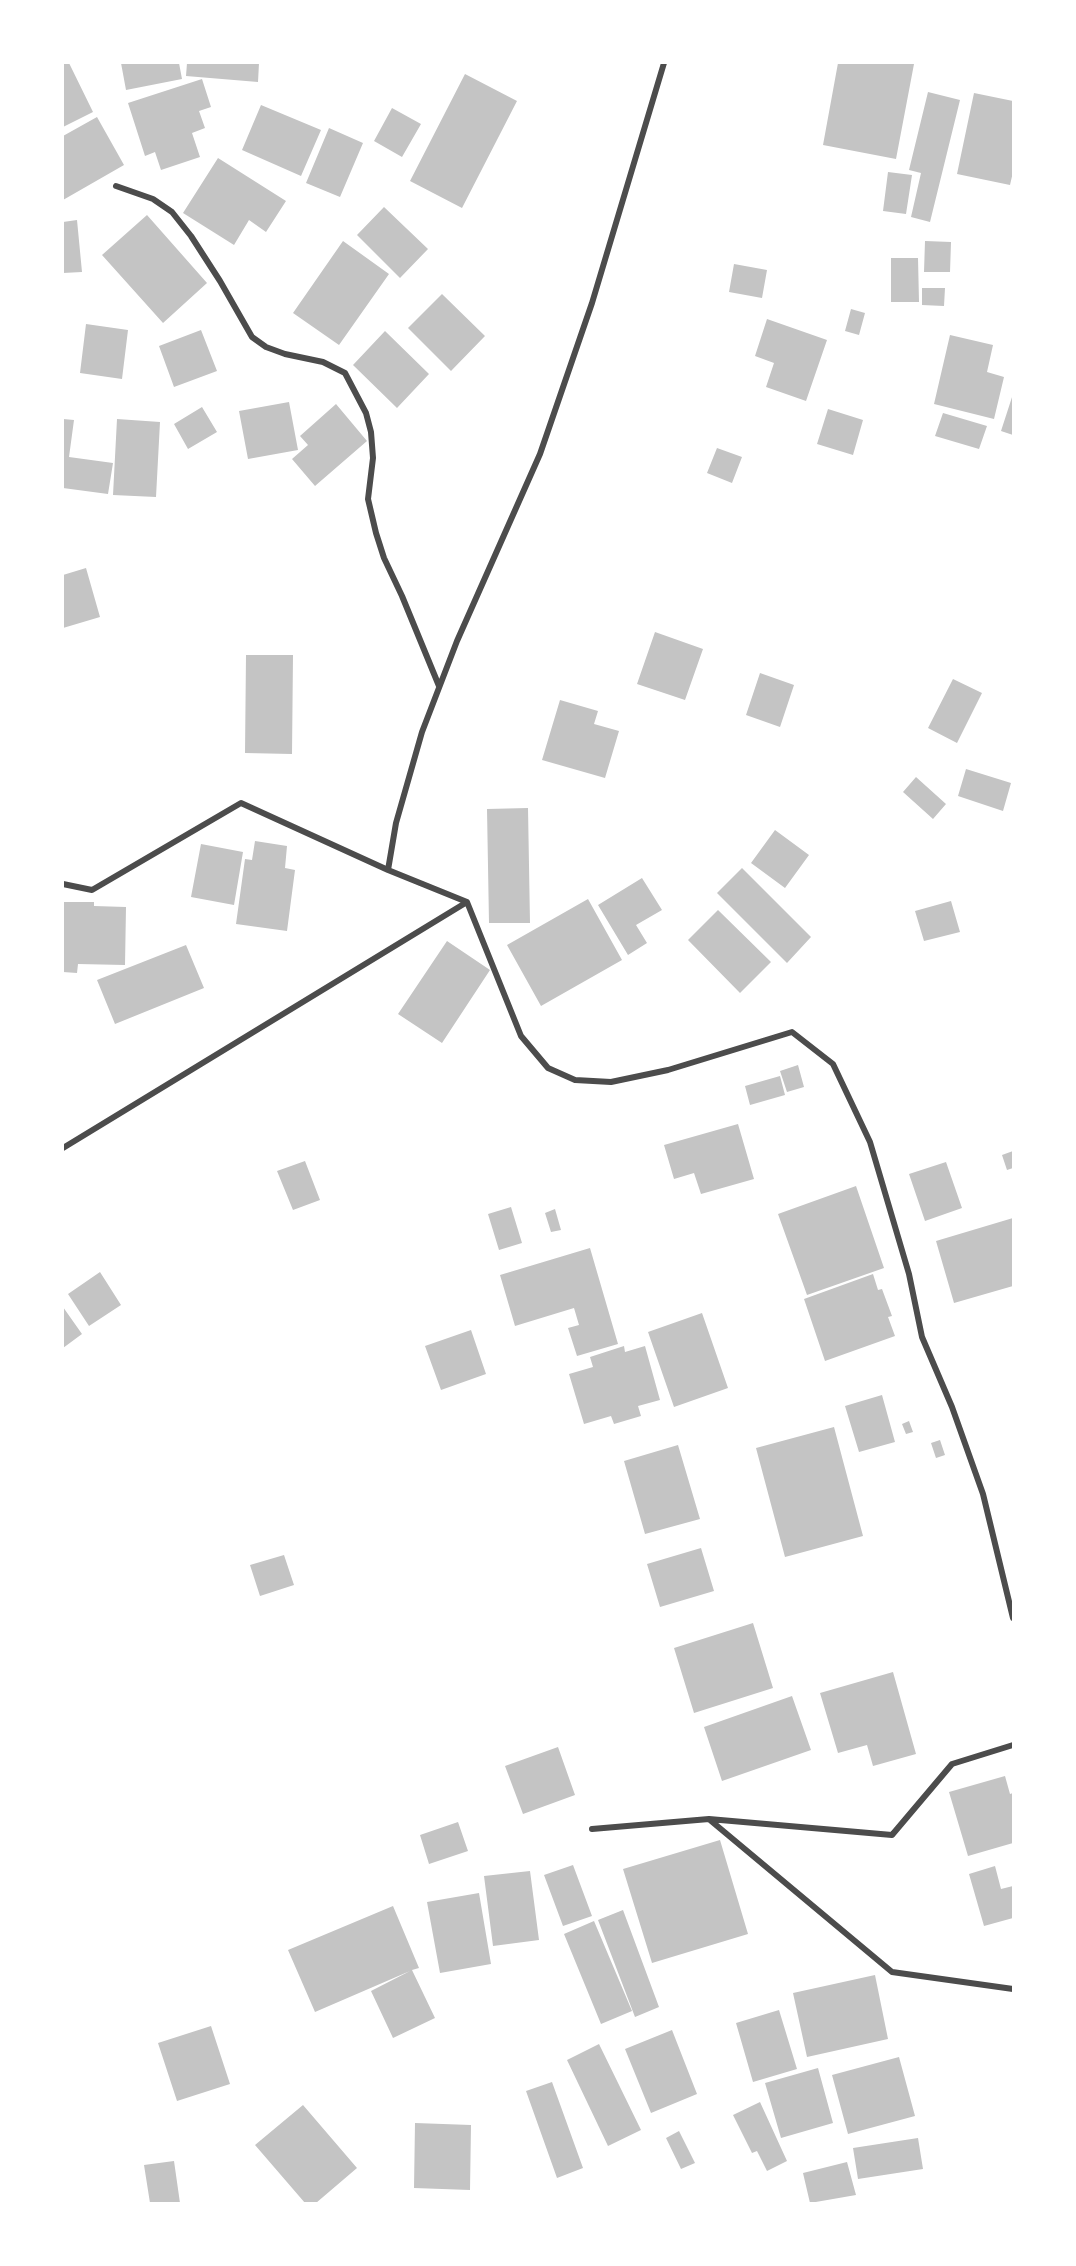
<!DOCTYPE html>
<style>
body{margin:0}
#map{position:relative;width:1076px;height:2266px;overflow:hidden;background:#fff;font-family:"Times New Roman",serif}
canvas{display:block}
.frame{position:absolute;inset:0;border:64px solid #fff;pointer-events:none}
</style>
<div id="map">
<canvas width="1076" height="2266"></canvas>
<div class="frame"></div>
</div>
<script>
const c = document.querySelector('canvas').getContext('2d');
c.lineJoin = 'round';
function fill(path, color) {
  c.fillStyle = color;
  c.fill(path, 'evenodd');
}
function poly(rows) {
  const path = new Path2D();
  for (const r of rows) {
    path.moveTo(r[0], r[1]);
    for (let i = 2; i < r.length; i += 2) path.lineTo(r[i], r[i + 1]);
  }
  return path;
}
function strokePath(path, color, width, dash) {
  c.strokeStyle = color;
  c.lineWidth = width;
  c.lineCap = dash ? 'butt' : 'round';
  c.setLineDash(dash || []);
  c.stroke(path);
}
const building = poly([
 [63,63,69,63,93,112,63,127],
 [121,63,179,63,182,79,126,90],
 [187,63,259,63,258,82,186,76],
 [838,63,914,64,896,159,823,145],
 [465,74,517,101,462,208,410,181],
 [202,79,211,107,199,111,205,128,192,133,200,157,161,170,155,152,145,156,128,103],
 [928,92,960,100,930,222,911,217,921,173,909,170],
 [974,93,1013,101,1013,172,1010,185,957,174],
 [261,105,321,130,301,176,242,150],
 [392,108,421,124,402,157,374,141],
 [97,117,124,165,63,200,63,136],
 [329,128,363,143,340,197,306,183],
 [218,158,286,201,266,232,249,220,234,245,183,213],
 [888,172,912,175,906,214,883,211],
 [384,207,428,249,400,278,357,235],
 [147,215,207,283,163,323,102,255],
 [77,220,82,272,63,273,63,222],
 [343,241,389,274,339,345,293,313],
 [925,241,951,242,950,272,924,272],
 [891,258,918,258,919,302,891,302],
 [734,264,767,270,762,298,729,292],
 [922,288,945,288,944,306,922,305],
 [442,294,485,336,451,371,408,328],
 [851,309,865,313,859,335,845,331],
 [767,319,827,340,806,401,766,387,774,363,755,356],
 [86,324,128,330,122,379,80,373],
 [201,330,217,371,174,387,159,346],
 [385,331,429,374,397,408,353,365],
 [950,335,993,345,987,372,1004,377,994,419,934,404],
 [1013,394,1013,435,1001,431],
 [289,402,298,450,248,459,239,411],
 [336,404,367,441,315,486,292,459,308,445,300,436],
 [202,407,217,432,188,449,174,424],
 [828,409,863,420,853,455,817,444],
 [943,413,987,426,979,449,935,436],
 [63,419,74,420,69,457,113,463,108,494,63,488],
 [117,419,160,422,156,497,113,495],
 [717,448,742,457,732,483,707,473],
 [86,568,100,617,63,628,63,575],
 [655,632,703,649,685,700,637,684],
 [246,655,293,655,292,754,245,753],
 [760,673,794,685,780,727,746,715],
 [953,679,982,693,957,743,928,728],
 [560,700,598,711,594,724,619,731,605,778,542,760],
 [966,769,1011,783,1003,811,958,796],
 [916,777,946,804,933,819,903,792],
 [528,808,530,923,489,923,487,809],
 [775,830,809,855,785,888,751,863],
 [255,841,287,846,285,868,295,870,287,931,236,924,245,859,252,860],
 [201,844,243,852,234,905,191,897],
 [742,868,811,937,787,963,717,893],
 [642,878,662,910,636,925,647,943,628,955,598,905],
 [588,899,622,960,541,1006,507,945],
 [951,901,960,932,924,941,915,911],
 [63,902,94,902,94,906,126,907,125,965,78,964,77,973,63,972],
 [718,910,771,962,740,993,688,940],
 [447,941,490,970,442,1043,398,1014],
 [186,945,204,988,115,1024,97,980],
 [798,1065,804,1087,787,1092,780,1071],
 [780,1076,785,1095,750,1105,745,1086],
 [738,1124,754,1179,701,1194,694,1173,674,1179,664,1145],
 [1013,1151,1013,1168,1007,1170,1002,1155],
 [305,1161,320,1200,293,1210,277,1171],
 [946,1162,962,1208,925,1221,909,1174],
 [856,1186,884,1268,807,1295,778,1214],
 [511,1207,522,1243,499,1250,488,1214],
 [555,1209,561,1230,551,1232,545,1213],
 [1013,1218,1013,1286,954,1303,936,1241],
 [590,1248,618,1344,577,1356,568,1328,579,1325,574,1308,515,1326,500,1275],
 [100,1272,121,1305,89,1326,68,1294],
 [873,1274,878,1290,882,1289,892,1316,888,1317,895,1336,825,1361,804,1299],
 [63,1307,82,1334,63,1348],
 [702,1313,728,1388,674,1407,648,1332],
 [471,1330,486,1374,441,1390,425,1346],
 [624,1346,625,1352,645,1346,660,1400,638,1406,641,1416,614,1424,611,1416,584,1424,569,1374,593,1367,590,1357],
 [882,1395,895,1442,859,1452,845,1406],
 [909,1421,913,1432,906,1434,902,1424],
 [834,1427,863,1536,785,1557,756,1448],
 [940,1440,945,1455,936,1458,931,1443],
 [678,1445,700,1519,645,1534,624,1461],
 [701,1548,714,1591,660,1607,647,1564],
 [284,1555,294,1585,260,1596,250,1565],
 [753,1623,773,1688,694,1713,674,1648],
 [893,1672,916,1754,873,1766,867,1745,838,1753,820,1693],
 [792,1696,811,1750,722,1781,704,1727],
 [558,1747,575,1795,523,1814,505,1766],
 [1005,1776,1010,1794,1013,1793,1013,1843,968,1856,949,1792],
 [458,1822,468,1851,429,1864,420,1835],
 [720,1840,748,1934,652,1963,623,1869],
 [573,1865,592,1916,563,1926,544,1875],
 [995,1866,1001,1889,1013,1886,1013,1918,984,1926,969,1874],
 [530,1871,539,1940,493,1946,484,1876],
 [479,1893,491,1964,440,1973,427,1902],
 [393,1906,419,1968,412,1970,435,2018,393,2038,371,1991,410,1971,315,2012,288,1950],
 [623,1910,659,2007,635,2017,598,1920],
 [594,1921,632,2011,601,2024,564,1934],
 [875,1975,888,2039,807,2057,793,1993],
 [779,2010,797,2069,753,2082,736,2023],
 [211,2026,230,2084,177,2101,158,2043],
 [672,2030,697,2094,651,2113,625,2049],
 [599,2044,641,2130,608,2146,567,2060],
 [899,2057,915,2116,848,2134,832,2075],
 [818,2068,833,2123,781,2138,765,2083],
 [552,2082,583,2168,557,2178,526,2091],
 [760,2102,787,2161,767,2171,757,2151,752,2153,733,2115],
 [303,2105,357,2168,316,2203,305,2203,255,2145],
 [415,2123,471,2125,470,2190,414,2188],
 [679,2131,695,2163,681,2169,666,2138],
 [918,2138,923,2169,858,2179,853,2148],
 [174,2161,180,2203,150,2203,144,2165],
 [847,2162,856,2195,810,2203,803,2173]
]);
const minor = poly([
 [116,186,153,199,172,212,191,236,220,281,252,337,266,347,285,354,323,362,345,373,366,413,371,432,373,458,368,499,376,533,384,558,402,596,439,686],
 [63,884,92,890,241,803,388,870],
 [467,902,521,1036,548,1068,575,1080,611,1082,668,1070,792,1032,833,1064,870,1142,909,1274,922,1337,952,1407,983,1494,1013,1618],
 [63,1148,467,902,388,870,396,823,422,732,457,641,540,454,592,303,664,63],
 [710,1820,892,1972,1013,1989],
 [592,1829,709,1819,892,1835,952,1764,1013,1745]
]);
fill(building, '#c4c4c4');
strokePath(minor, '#4c4c4c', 6);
</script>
